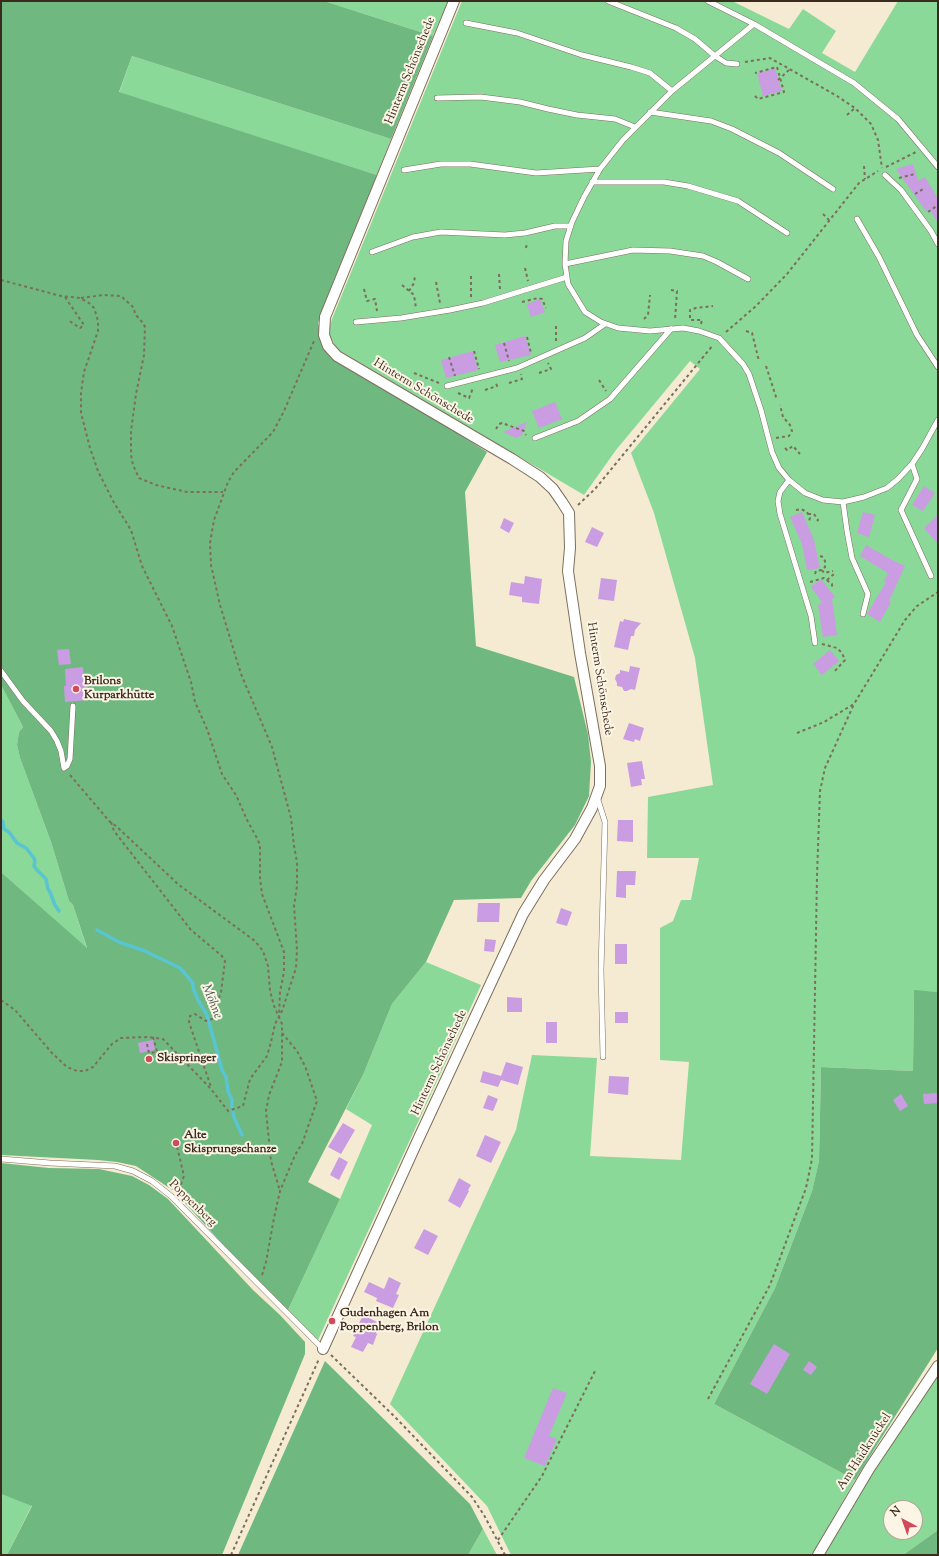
<!DOCTYPE html>
<meta charset="utf-8">
<style>
body{margin:0}
#map{position:relative;width:939px;height:1556px;overflow:hidden;background:#f4ebd2;font-family:"Sorts Mill Goudy",serif}
canvas{display:block}
.frame{position:absolute;inset:0;border:2px solid #3b2a1e;pointer-events:none}
.north{position:absolute;left:883px;top:1500px;width:40px;height:40px;box-sizing:border-box;background:#fcf5e5;border:1px solid #afa495;border-radius:50%;rotate:319deg;font-size:11px;font-weight:700;line-height:16px;text-align:center;color:#3b2a1e}
.north::after{content:'';display:block;margin:auto;width:14px;height:18px;background:#d1495b;clip-path:polygon(50% 0,100% 100%,50% 72%,0 100%)}
</style>
<div id="map">
<canvas width="939" height="1556"></canvas>
<div class="frame"></div>
<div class="north">N</div>
</div>
<script>
const c = document.querySelector('canvas').getContext('2d');
c.lineJoin = 'round';
function fill(path, color) {
  c.fillStyle = color;
  c.fill(path, 'evenodd');
}
function poly(rows) {
  const path = new Path2D();
  for (const r of rows) {
    path.moveTo(r[0], r[1]);
    for (let i = 2; i < r.length; i += 2) path.lineTo(r[i], r[i + 1]);
  }
  return path;
}
function strokePath(path, color, width, dash) {
  c.strokeStyle = color;
  c.lineWidth = width;
  c.lineCap = dash ? 'butt' : 'round';
  c.setLineDash(dash || []);
  c.stroke(path);
}
function write(font, color, halo, rows, align = 'center') {
  c.font = font + ' "Sorts Mill Goudy",serif';
  c.lineWidth = 4;
  c.setLineDash([]);
  c.textBaseline = 'middle';
  c.strokeStyle = halo;
  c.fillStyle = color;
  for (const [text, x, y, turn = 0] of rows) {
    c.save();
    c.translate(x, y);
    c.rotate((+turn || 0) * Math.PI / 180);
    c.textAlign = isNaN(turn) ? turn : align;
    if (halo) c.strokeText(text, 0, 0);
    c.fillText(text, 0, 0);
    c.restore();
  }
}
const green = poly([
 [324,1,448,1,433,36],
 [462,1,732,1,789,29,803,9,836,31,822,53,855,72,898,1,938,1,938,992,914,991,913,1071,821,1067,819,1161,812,1191,775,1288,714,1404,855,1480,812,1555,511,1555,487,1506,390,1404,516,1130,532,1055,597,1058,590,1156,681,1160,689,1062,660,1060,660,928,673,921,681,900,691,900,699,858,647,858,648,797,713,785,695,658,654,513,631,453,700,369,690,361,616,450,584,495,337,349,328,333,332,319],
 [132,56,391,139,377,175,119,93],
 [1,685,23,727,19,732,17,745,20,758,51,842,69,901,73,905,87,949,1,872],
 [426,962,481,985,318,1340,288,1310,340,1199,372,1125,346,1109,363,1075,392,1004],
 [938,1376,938,1530,903,1555,822,1555,890,1445],
 [891,1508,915,1508,915,1532,891,1532],
 [1,1494,32,1505,7,1555,1,1555],
 [483,1529,497,1555,468,1555]
]);
const forest = poly([
 [1,1,324,1,433,36,391,139,132,56,119,92,377,175,324,305,318,323,322,342,333,359,416,407,487,452,465,492,476,646,574,677,588,734,591,762,589,796,575,825,531,881,521,898,454,900,426,962,392,1004,363,1075,308,1182,340,1199,288,1310,259,1284,174,1191,136,1166,117,1162,98,1160,1,1155,1,872,87,948,73,905,69,901,51,842,20,758,17,745,19,732,23,727,1,685],
 [914,990,938,992,938,1348,855,1480,714,1404,775,1288,812,1191,819,1161,821,1067,913,1071],
 [1,1163,49,1168,99,1169,132,1176,149,1185,168,1199,253,1290,280,1315,305,1342,305,1354,222,1555,7,1555,32,1506,1,1494],
 [325,1361,470,1504,483,1529,468,1555,238,1555],
 [938,1530,938,1555,903,1555]
]);
const stream = poly([
 [1,820,3,822,4,829,9,832,17,843,26,848,34,858,35,862,34,866,37,870,46,879,48,889,50,892,55,905,59,911],
 [97,930,119,942,145,951,180,968,193,983,193,988,198,1000,207,1015,222,1070,226,1077,228,1091,232,1100,232,1107,234,1117,242,1135]
]);
const building = poly([
 [775,68,782,91,763,96,757,73],
 [913,164,918,181,925,177,938,199,938,223,929,209,926,211,896,169],
 [540,299,545,312,531,317,527,304],
 [525,336,531,355,500,362,495,345],
 [473,351,478,370,446,378,441,360],
 [555,402,562,419,539,428,532,411],
 [527,422,522,435,516,438,503,432],
 [924,486,935,493,923,511,912,505],
 [802,512,814,540,820,568,807,570,802,544,790,517],
 [863,512,875,515,869,537,857,533],
 [938,515,938,544,924,528],
 [504,518,514,523,509,533,500,528],
 [592,527,604,533,597,547,585,542],
 [866,545,890,559,905,566,889,601,891,602,880,622,867,614,886,582,884,581,888,573,860,556],
 [525,576,542,579,539,604,522,602,522,597,509,595,511,582,524,584],
 [601,578,617,580,614,601,598,599],
 [821,579,835,597,832,599,837,635,823,637,818,605,822,602,811,587],
 [624,619,641,623,635,630,634,636,631,636,628,650,614,647,620,621,623,622],
 [69,649,71,664,59,665,57,650],
 [830,650,839,661,822,675,813,664],
 [630,666,640,668,635,690,631,689,627,691,624,691,622,687,617,686,617,683,615,679,616,675,620,673,620,670,629,672],
 [83,667,84,683,87,683,89,700,65,702,64,686,66,686,65,669],
 [629,723,644,728,640,741,635,739,634,742,623,739],
 [642,761,645,779,641,779,642,785,631,787,627,763],
 [618,820,633,820,633,842,617,841],
 [617,871,636,871,635,885,626,885,626,898,616,897],
 [478,903,500,903,499,922,477,922],
 [561,908,572,912,567,926,556,923],
 [485,939,496,940,494,952,484,951],
 [615,944,627,944,627,964,615,964],
 [507,997,522,998,522,1012,507,1012],
 [615,1012,628,1012,628,1023,615,1023],
 [546,1022,557,1022,557,1043,546,1043],
 [153,1040,155,1050,140,1053,138,1043],
 [506,1062,523,1067,518,1085,501,1080,498,1087,480,1082,483,1071,501,1076],
 [609,1076,629,1077,628,1095,608,1093],
 [938,1093,938,1103,924,1104,923,1094],
 [901,1094,908,1106,900,1111,893,1100],
 [488,1095,498,1099,493,1111,483,1108],
 [343,1123,355,1130,341,1154,328,1147],
 [485,1135,501,1142,491,1163,476,1156],
 [339,1157,348,1162,339,1180,330,1175],
 [459,1178,471,1185,468,1190,469,1191,460,1208,448,1201],
 [424,1229,438,1236,428,1255,414,1248],
 [389,1277,401,1283,396,1294,399,1295,393,1308,376,1301,377,1298,364,1292,369,1282,384,1289],
 [363,1315,377,1322,374,1329,377,1334,373,1345,368,1343,363,1352,351,1347,356,1337,353,1336],
 [774,1344,790,1354,767,1394,750,1384],
 [809,1361,817,1367,811,1375,803,1370],
 [553,1388,567,1393,549,1436,557,1439,545,1466,524,1458]
]);
const path = poly([
 [745,62,770,58,837,96,855,108,871,124,878,140,882,168],
 [778,80,790,69],
 [755,96,758,99,784,92,777,67,755,73],
 [847,115,855,108],
 [864,166,865,179],
 [886,167,916,152],
 [899,178,915,174],
 [915,194,923,189],
 [928,212,938,205],
 [823,214,829,220],
 [526,248,527,242],
 [525,268,528,281],
 [499,274,500,289],
 [471,276,471,297],
 [1,280,61,296,80,298,89,303,94,308,96,314,98,321,98,331,84,372,81,393,81,413,90,448,98,471,113,501,131,530,142,566,172,626,191,682,195,702,207,729,222,774,236,795,247,820,258,840,260,846,260,878,262,894,284,952,284,972,280,992,279,1017],
 [436,282,440,303],
 [402,285,414,295,416,308],
 [364,289,367,301,375,299,377,311],
 [671,290,677,291,675,320],
 [409,291,414,283,415,276],
 [65,297,84,325,80,328,68,320],
 [81,298,103,295,121,296,134,308,135,314,143,323,145,327,144,355,136,394,131,431,131,455,133,465,139,478,156,485,187,492,223,492],
 [522,302,538,298,542,299,546,308],
 [644,319,648,315,650,295],
 [701,324,702,320,690,320,690,310,696,308,713,306],
 [556,326,556,343],
 [746,331,752,333,759,361],
 [726,332,756,306,787,274,859,183,878,171],
 [527,337,531,353],
 [504,343,509,361],
 [474,351,479,369],
 [449,357,455,376],
 [766,366,777,400],
 [414,373,439,383],
 [539,373,551,369,548,363],
 [599,380,606,391],
 [509,383,522,379,521,374],
 [485,390,497,386,496,383],
 [458,393,469,398,473,388],
 [496,429,499,424,502,423,524,431,526,435],
 [776,438,789,436,792,431,790,425,783,417,780,405],
 [785,448,787,450,793,446,800,454],
 [578,505,595,489,713,345],
 [796,510,801,509,807,512,810,518,809,521],
 [808,514,814,514,818,520,817,521],
 [822,570,824,573,833,571],
 [815,574,816,571,822,570,825,567,825,561,823,557,820,556],
 [827,580,834,574],
 [810,582,824,578,832,584,832,587,831,589],
 [822,644,837,648,842,653,845,660,834,672],
 [797,733,824,722,854,704,905,620,917,606,938,592],
 [70,775,110,822,116,826,179,885,255,941,263,951,268,966,270,991,274,1006,282,1024,282,1062,269,1095,266,1111,271,1161,280,1191],
 [111,822,114,831,191,930,222,956,225,961,221,992,212,1019,206,1021,195,1014,190,1016,189,1022,211,1087],
 [1,1000,15,1010,52,1053,67,1067,77,1071,85,1071,93,1067,112,1044,121,1038,148,1037,163,1039,211,1089,228,1111,243,1106,250,1079,267,1056,271,1042,275,1024,282,1011,296,968,297,950,294,906,297,886,297,862,294,846,291,818,272,747,241,674,220,605,211,565,210,543,214,520,228,482,234,472,273,432,284,411,314,341],
 [147,1044,149,1053,157,1052,153,1037],
 [177,1147,184,1176,178,1191],
 [262,1275,266,1262,274,1218,280,1191,295,1155,302,1144,317,1101,305,1066,297,1051,282,1033],
 [331,1355,395,1417,472,1497,484,1515,505,1555],
 [708,1399,770,1285,806,1188,812,1159,817,876,820,791,825,768,854,704],
 [498,1540,542,1476,595,1371],
 [231,1555,319,1359]
]);
const lane = poly([
 [608,1,676,28,695,39,715,56,726,63,737,64],
 [708,1,754,24,854,83,898,119,938,167],
 [466,23,517,33,582,55,631,67,650,73,672,91],
 [754,24,672,91,623,140,600,169,584,197,572,222,566,241,565,264,568,284,585,312,601,322,618,328,650,331,683,328,699,331,719,338,743,364,749,374,761,410,772,452,779,468,789,480,805,493,823,500,843,502,864,497,887,488,898,479,912,464,922,449,938,420],
 [437,98,481,97,520,102,548,109,577,115,615,119,635,127],
 [650,112,711,121,732,129,779,153,833,189],
 [404,170,441,164,470,164,536,173,600,169],
 [885,175,901,190,931,231,938,244],
 [592,182,664,182,688,186,738,201,787,233],
 [857,219,879,257,917,335,938,367],
 [372,252,413,237,441,232,505,235,525,233,555,226,571,226],
 [565,264,633,250,670,251,703,256,717,262,748,279],
 [356,322,401,318,450,310,483,303,567,277],
 [447,386,517,368,585,338,605,324],
 [535,438,578,421,610,399,671,329],
 [912,464,917,479,901,510,931,576],
 [789,480,780,492,778,501,780,514,811,616,815,643],
 [843,502,847,531,852,558,868,594,863,614],
 [1,671,23,701,51,731,57,741,61,751,64,768],
 [64,768,67,766,70,759,73,706],
 [597,797,605,822,601,970,603,1057],
 [1,1159,50,1163,115,1166,133,1171,152,1181,171,1196,323,1349]
]);
const street = poly([
 [323,1349,417,1142,523,914,544,880,575,839,592,808,600,786,600,766,580,653,568,571,570,548,569,513,562,502,553,489,540,477,512,459,337,356,328,346,324,335,325,317,454,1],
 [818,1555,869,1469,938,1366]
]);
const markers = [
 [76,689,4,"#d1495b"],
 [149,1059,4,"#d1495b"],
 [176,1143,4,"#d1495b"],
 [332,1321,4,"#d1495b"]
];
const streetNames = [
 ["Hinterm Schönschede",411,71,-68],
 ["Hinterm Schönschede",423,392,31],
 ["Hinterm Schönschede",599,679,81],
 ["Hinterm Schönschede",440,1063,-65],
 ["Poppenberg",192,1204,44],
 ["Am Haidknückel",865,1452,-57]
];
const poiNames = [
 ["Brilons",84,682],
 ["Kurparkhütte",84,696],
 ["Skispringer",157,1059],
 ["Alte",184,1136],
 ["Skisprungschanze",184,1150],
 ["Gudenhagen Am",340,1314],
 ["Poppenberg, Brilon",340,1328]
];
const waterNames = [
 ["Möhne",211,1002,68]
];
fill(green, '#8ad998');
fill(forest, '#6fb980');
strokePath(stream, '#59c4d2', 3.5);
fill(building, '#ca9ce1');
strokePath(lane, '#7c6e5d', 6);
strokePath(street, '#7c6e5d', 12);
strokePath(path, '#7c6e5d', 2, [3, 3]);
strokePath(lane, '#fff', 5);
strokePath(street, '#fff', 10);
for (const [x, y, r, color] of markers) {
  const dot = new Path2D();
  dot.arc(x, y, r, 0, 2 * Math.PI);
  c.fillStyle = color;
  c.fill(dot);
  strokePath(dot, '#fcf5e5', 1.5);
}
write('12px', '#3b2a1e', '#fcf5e5', streetNames);
write('bold 12px', '#3b2a1e', '#fcf5e5', poiNames, 'left');
write('italic 13px', '#445854', '#fcf5e5', waterNames);
</script>
